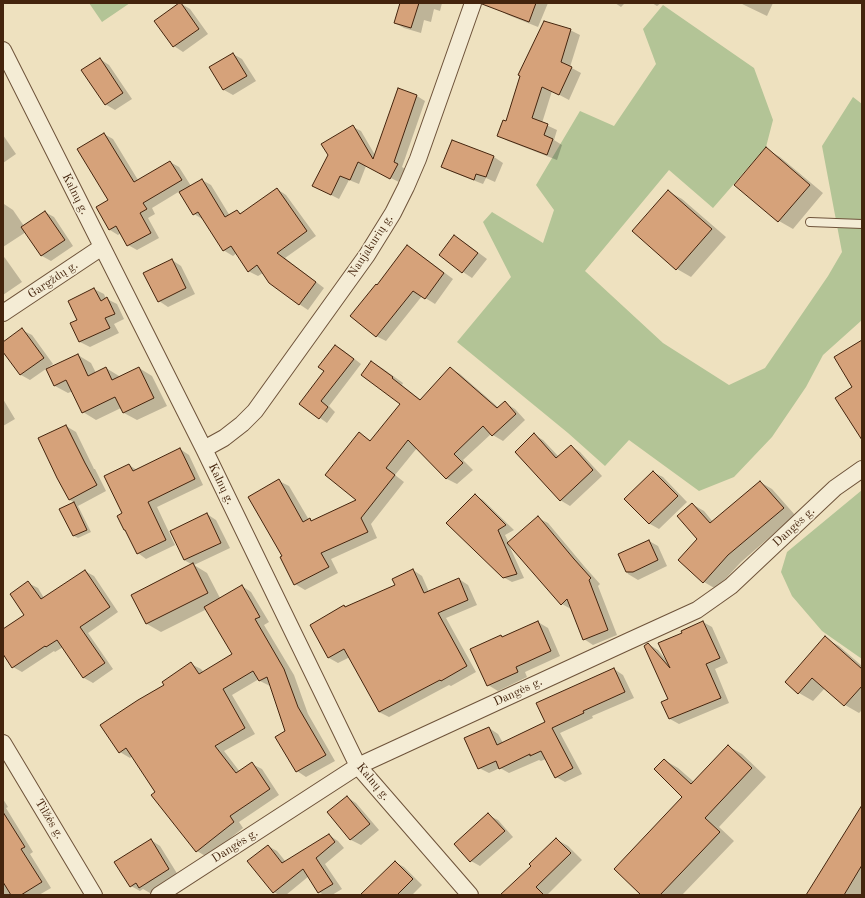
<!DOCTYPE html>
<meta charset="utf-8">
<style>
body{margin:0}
#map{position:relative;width:865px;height:898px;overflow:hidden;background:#eee1bf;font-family:"Old Standard TT",serif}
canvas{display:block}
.frame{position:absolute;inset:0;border:4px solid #44240d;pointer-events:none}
</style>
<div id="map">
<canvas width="865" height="898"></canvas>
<div class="frame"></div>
</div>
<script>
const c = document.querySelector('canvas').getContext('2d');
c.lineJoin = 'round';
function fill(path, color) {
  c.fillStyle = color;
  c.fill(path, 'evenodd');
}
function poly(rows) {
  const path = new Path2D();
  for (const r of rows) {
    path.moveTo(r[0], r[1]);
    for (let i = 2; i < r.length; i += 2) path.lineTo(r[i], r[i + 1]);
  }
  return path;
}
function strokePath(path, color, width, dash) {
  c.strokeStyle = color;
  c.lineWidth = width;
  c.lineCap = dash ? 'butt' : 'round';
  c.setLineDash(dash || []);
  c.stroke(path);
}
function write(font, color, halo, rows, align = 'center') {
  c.font = font + ' "Old Standard TT",serif';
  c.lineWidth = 3.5;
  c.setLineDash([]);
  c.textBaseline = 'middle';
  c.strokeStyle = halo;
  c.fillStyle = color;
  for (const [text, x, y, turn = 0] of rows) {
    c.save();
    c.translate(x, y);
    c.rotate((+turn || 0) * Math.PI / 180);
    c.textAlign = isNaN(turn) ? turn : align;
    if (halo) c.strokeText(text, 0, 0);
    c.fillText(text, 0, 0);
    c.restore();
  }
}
const green = poly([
 [89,3,130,3,102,22],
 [663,5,754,68,773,120,766,147,713,208,669,170,585,271,663,343,729,385,765,368,828,276,842,252,822,146,853,97,862,104,862,320,823,355,806,387,772,437,734,477,699,491,629,440,605,466,568,433,457,342,511,277,483,222,492,212,543,243,554,210,536,185,580,111,614,126,656,64,643,29],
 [862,490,862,659,822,631,792,596,781,572,787,552]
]);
const shadow = poly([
 [180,3,190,9,208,34,183,52,174,46],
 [401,3,442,3,440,11,434,9,431,22,424,20,421,33,404,28,395,23],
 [502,3,548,3,538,27,508,15,499,10],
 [615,3,625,3,621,7],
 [652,3,661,3,657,6],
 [740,3,773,3,767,16],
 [570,30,580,35,570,67,581,73,569,100,552,91,542,123,557,130,554,140,562,145,557,160,508,141,499,136,506,122],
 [233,54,242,59,256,81,233,95,224,90],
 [100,59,109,65,132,99,115,110,105,104],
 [399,89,417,96,425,101,402,167,405,169,399,182,366,166,359,184,349,180,339,199,321,190,353,127,361,131,375,155],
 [104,134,113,139,138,180,170,162,179,167,191,186,202,180,211,185,230,216,237,211,242,214,277,189,286,195,316,236,285,258,324,288,308,310,299,304,263,273,258,276,248,271,237,253,233,256,223,250,204,220,194,214,180,191,152,208,155,214,148,218,159,238,137,250,128,245,121,233,118,235,110,230,109,201],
 [3,135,16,154,3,163],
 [452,142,494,157,503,163,495,182,486,178,483,184,452,172,443,167],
 [766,149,780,157,823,193,793,229,779,221],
 [668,191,682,199,726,237,691,277,677,269,633,231],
 [4,204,13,210,24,226,45,212,54,217,73,246,51,261,42,256,26,232,3,247],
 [455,236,464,242,487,259,472,278,463,272,440,255],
 [407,247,417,252,453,279,435,304,422,296,386,341,376,336,378,286],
 [3,256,5,258,22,282,3,295],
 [172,260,181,266,195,294,168,307,159,301],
 [94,289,104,294,106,299,107,299,117,304,124,319,114,324,119,333,90,347,80,342,72,324,78,321],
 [22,330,32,335,53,364,30,380,21,375,3,350,3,344],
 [336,346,343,350,361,364,329,406,335,412,327,423,320,418,300,403,325,371],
 [78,355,91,363,96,373,106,368,119,376,120,378,139,368,152,376,167,406,137,420,124,413,121,408,96,420,83,412,73,391,68,393,55,386,48,370],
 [372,362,382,368,403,383,402,385,421,400,450,368,460,374,499,408,505,403,515,409,525,420,503,441,491,434,463,460,473,470,457,484,447,479,417,448,395,475,404,482,371,524,377,538,331,559,338,573,305,590,295,584,283,557,279,481,289,486,309,520,310,519,313,521,358,500,359,433,371,441,401,404],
 [3,399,15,419,3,426],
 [66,426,76,432,94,469,95,469,106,491,78,506,91,532,78,538,74,536,61,510,75,503,70,500,40,439],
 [534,435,543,440,559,457,571,446,580,452,602,476,570,506,560,500],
 [180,449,189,455,203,485,157,507,175,545,146,559,138,553,123,514,129,465,137,470],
 [653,472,663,477,687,502,659,529,650,524,626,499],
 [760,482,772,489,795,515,741,562,716,589,704,582,699,539,692,504,704,511,713,522],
 [475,495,483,500,514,530,505,535,509,543,538,518,548,523,584,566,600,584,598,586,617,635,593,645,584,639,572,609,571,609,562,604,509,545,524,578,512,582,503,577],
 [207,514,216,520,230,548,194,565,207,573,220,598,242,586,251,592,269,622,264,625,294,675,308,714,335,761,306,777,297,771,286,731,271,686,270,686,260,681,259,679,232,695,255,734,224,751,240,772,252,764,262,769,279,795,239,822,243,828,207,857,197,851,132,756,130,758,120,752,165,686,191,664,201,669,204,673,234,655,207,609,161,632,147,624,133,595,193,565,184,560],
 [649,541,658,546,667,566,638,580,628,574,619,554],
 [413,570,422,576,429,592,459,579,468,585,477,605,446,618,476,672,451,686,449,685,389,717,379,712,350,657,338,663,329,658,311,625,344,607,347,608,397,585],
 [85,571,94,576,118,612,88,633,113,669,93,683,84,678,63,647,55,652,54,651,22,672,13,667,3,652,3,631,25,615,28,583,38,588,44,598],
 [538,622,548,628,560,656,525,672,527,677,498,691,488,685,501,636,503,637],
 [703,622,712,627,728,663,715,669,729,703,679,724,670,719,662,702,670,699,648,644,658,650,666,660,683,633],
 [825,638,839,646,862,666,862,710,859,713,845,705,825,688,813,701,799,693],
 [614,669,623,675,634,698,592,716,593,718,560,733,582,774,565,782,556,777,546,759,541,761,539,760,509,773,500,768,489,773,479,768,489,728,498,734,503,743,546,722],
 [728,746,742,754,766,777,719,827,734,841,682,895,643,895,684,797,664,760,678,768,694,782],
 [347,797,356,803,379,830,361,845,351,840,328,812],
 [3,799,8,807,6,808,33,852,30,854,51,888,39,895,3,895],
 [862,807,861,895,807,895],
 [488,815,498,820,513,837,480,866,471,861],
 [329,835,338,841,344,848,325,864,342,889,332,895,324,895,319,892,309,876,286,895,279,895,274,892,268,846,277,851,286,862],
 [556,839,568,846,582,860,548,894,548,895,506,895],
 [151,840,160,846,178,875,150,893,143,889,140,891,131,886],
 [395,862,404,867,422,885,412,895,377,895]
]);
const building = poly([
 [179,3,181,3,199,29,173,47,154,21,179,3],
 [400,3,419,3,411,28,394,23,400,3],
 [482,3,536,3,529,22,482,4,482,3],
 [544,21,571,29,561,62,572,67,559,95,542,87,532,118,548,124,544,135,553,139,547,155,497,136,503,120,506,121,520,76,518,75,544,21],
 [233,53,247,76,223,90,209,67,233,53],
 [100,58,123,93,105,105,81,70,100,58],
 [398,88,417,95,394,162,398,164,390,179,358,162,350,180,340,176,331,195,312,186,328,155,321,144,353,125,373,159,398,88],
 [104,133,134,182,170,161,182,180,143,203,147,209,140,213,151,233,127,246,116,226,109,230,96,207,108,200,77,149,104,133],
 [452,140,494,156,486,177,476,174,474,180,441,167,452,140],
 [766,147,810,185,778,222,734,185,766,147],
 [202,179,225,217,237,210,240,214,277,188,307,231,277,253,316,282,299,305,269,283,257,265,248,272,231,246,223,251,198,212,193,215,179,192,202,179],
 [668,190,712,229,676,270,632,231,668,190],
 [45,211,65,240,41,256,21,227,45,211],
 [454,235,478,253,462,273,439,255,454,235],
 [407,245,444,273,425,299,413,291,376,337,350,316,376,284,377,285,407,245],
 [172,259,186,288,158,302,143,273,172,259],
 [94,288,101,301,107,297,115,314,105,318,110,328,79,342,70,323,77,320,68,301,94,288],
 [22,328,44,358,20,375,3,352,3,342,22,328],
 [862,340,862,440,835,398,852,387,834,357,862,340],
 [335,345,354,359,321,401,328,407,319,419,299,404,324,371,318,367,335,345],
 [78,354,88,376,106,367,112,380,139,367,154,398,123,413,115,397,82,413,66,380,54,386,46,369,78,354],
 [371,361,393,377,392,378,420,400,450,367,497,408,505,401,516,414,492,436,483,426,454,454,463,463,446,479,408,440,386,468,395,475,361,518,368,532,321,553,329,567,294,585,280,557,282,556,248,497,279,479,303,522,310,518,311,521,356,500,325,475,359,432,370,441,400,404,361,375,371,361],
 [66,425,85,463,97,485,69,500,57,478,38,438,66,425],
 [534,433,556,458,571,445,593,470,560,501,515,452,534,433],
 [180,448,195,479,148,502,166,540,137,554,125,530,124,530,117,516,122,513,104,476,129,464,133,471,180,448],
 [653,471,678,496,649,524,624,499,653,471],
 [760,481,784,508,728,555,703,583,678,560,697,539,677,516,692,503,710,523,760,481],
 [475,494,506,525,498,530,517,574,503,578,446,523,475,494],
 [74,502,87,530,73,536,59,509,74,502],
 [207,513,221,543,184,560,170,531,207,513],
 [538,516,574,559,591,578,589,580,608,630,583,640,567,599,561,605,507,543,538,516],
 [649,540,658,560,633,572,626,572,618,554,649,540],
 [193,563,208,593,146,624,131,595,193,563],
 [413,569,424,593,459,578,468,600,438,613,467,666,441,681,440,680,379,712,344,649,328,658,310,625,344,605,345,607,395,585,392,579,413,569],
 [85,570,110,607,80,627,105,663,83,678,57,640,46,647,45,646,12,668,3,654,3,629,24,615,10,594,28,581,41,599,85,570],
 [242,585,260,617,255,619,284,669,298,707,326,755,296,772,275,737,285,731,267,677,259,681,253,671,223,689,245,728,215,746,236,773,252,762,270,789,230,816,234,822,196,852,151,795,155,792,126,748,119,753,100,725,138,700,164,685,162,682,191,662,199,674,232,654,204,607,242,585],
 [538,621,551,651,516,667,518,672,487,686,470,649,501,635,502,637,538,621],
 [703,621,720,658,706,664,721,698,669,719,661,702,668,699,644,646,648,643,670,668,658,643,682,633,681,631,703,621],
 [825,636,862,669,862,686,844,706,812,678,798,694,785,682,825,636],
 [614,668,625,692,583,711,584,713,552,728,573,768,555,778,541,751,530,756,530,754,499,769,496,761,478,769,464,738,489,727,497,745,545,722,536,703,614,668],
 [728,745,752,768,705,818,720,832,660,895,641,895,614,869,682,797,654,769,664,759,691,784,728,745],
 [347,796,370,824,350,840,327,812,347,796],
 [862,805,862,865,844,895,806,895,862,805],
 [3,812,25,847,21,849,42,882,21,895,11,895,3,882,3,812],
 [488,813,505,831,470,862,454,844,488,813],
 [329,834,335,842,316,858,333,884,318,893,303,869,273,893,247,861,268,845,282,863,329,834],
 [556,838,571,853,536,887,544,895,500,895,531,866,529,864,556,838],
 [151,839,169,869,139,888,136,883,130,887,114,862,151,839],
 [395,861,413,879,397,895,360,895,395,861]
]);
const lane = poly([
 [810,222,862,224]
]);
const street = poly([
 [3,50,204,449,358,766,470,895],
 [3,313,102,247],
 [204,449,224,438,242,424,255,411,367,255,393,213,406,187,418,159,473,3],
 [3,743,94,895],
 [159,895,358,766,629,641,697,610,731,586,835,488,862,469]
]);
const streetNames = [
 ["Kalnų g.",75,194,63],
 ["Naujakurių g.",371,246,-57],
 ["Gargždų g.",53,280,-34],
 ["Kalnų g.",221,484,64],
 ["Dangės g.",794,527,-43],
 ["Dangės g.",518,692,-25],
 ["Kalnų g.",373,782,50],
 ["Tilžės g.",49,819,59],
 ["Dangės g.",235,846,-33]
];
fill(green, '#b3c496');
fill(shadow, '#0003');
fill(building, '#d6a27a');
strokePath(building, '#44240d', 1);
strokePath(lane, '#6e533a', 10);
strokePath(street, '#6e533a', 18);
strokePath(lane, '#f4ecd5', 8);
strokePath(street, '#f4ecd5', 16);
write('12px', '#44240d', '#f4ecd5', streetNames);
</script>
